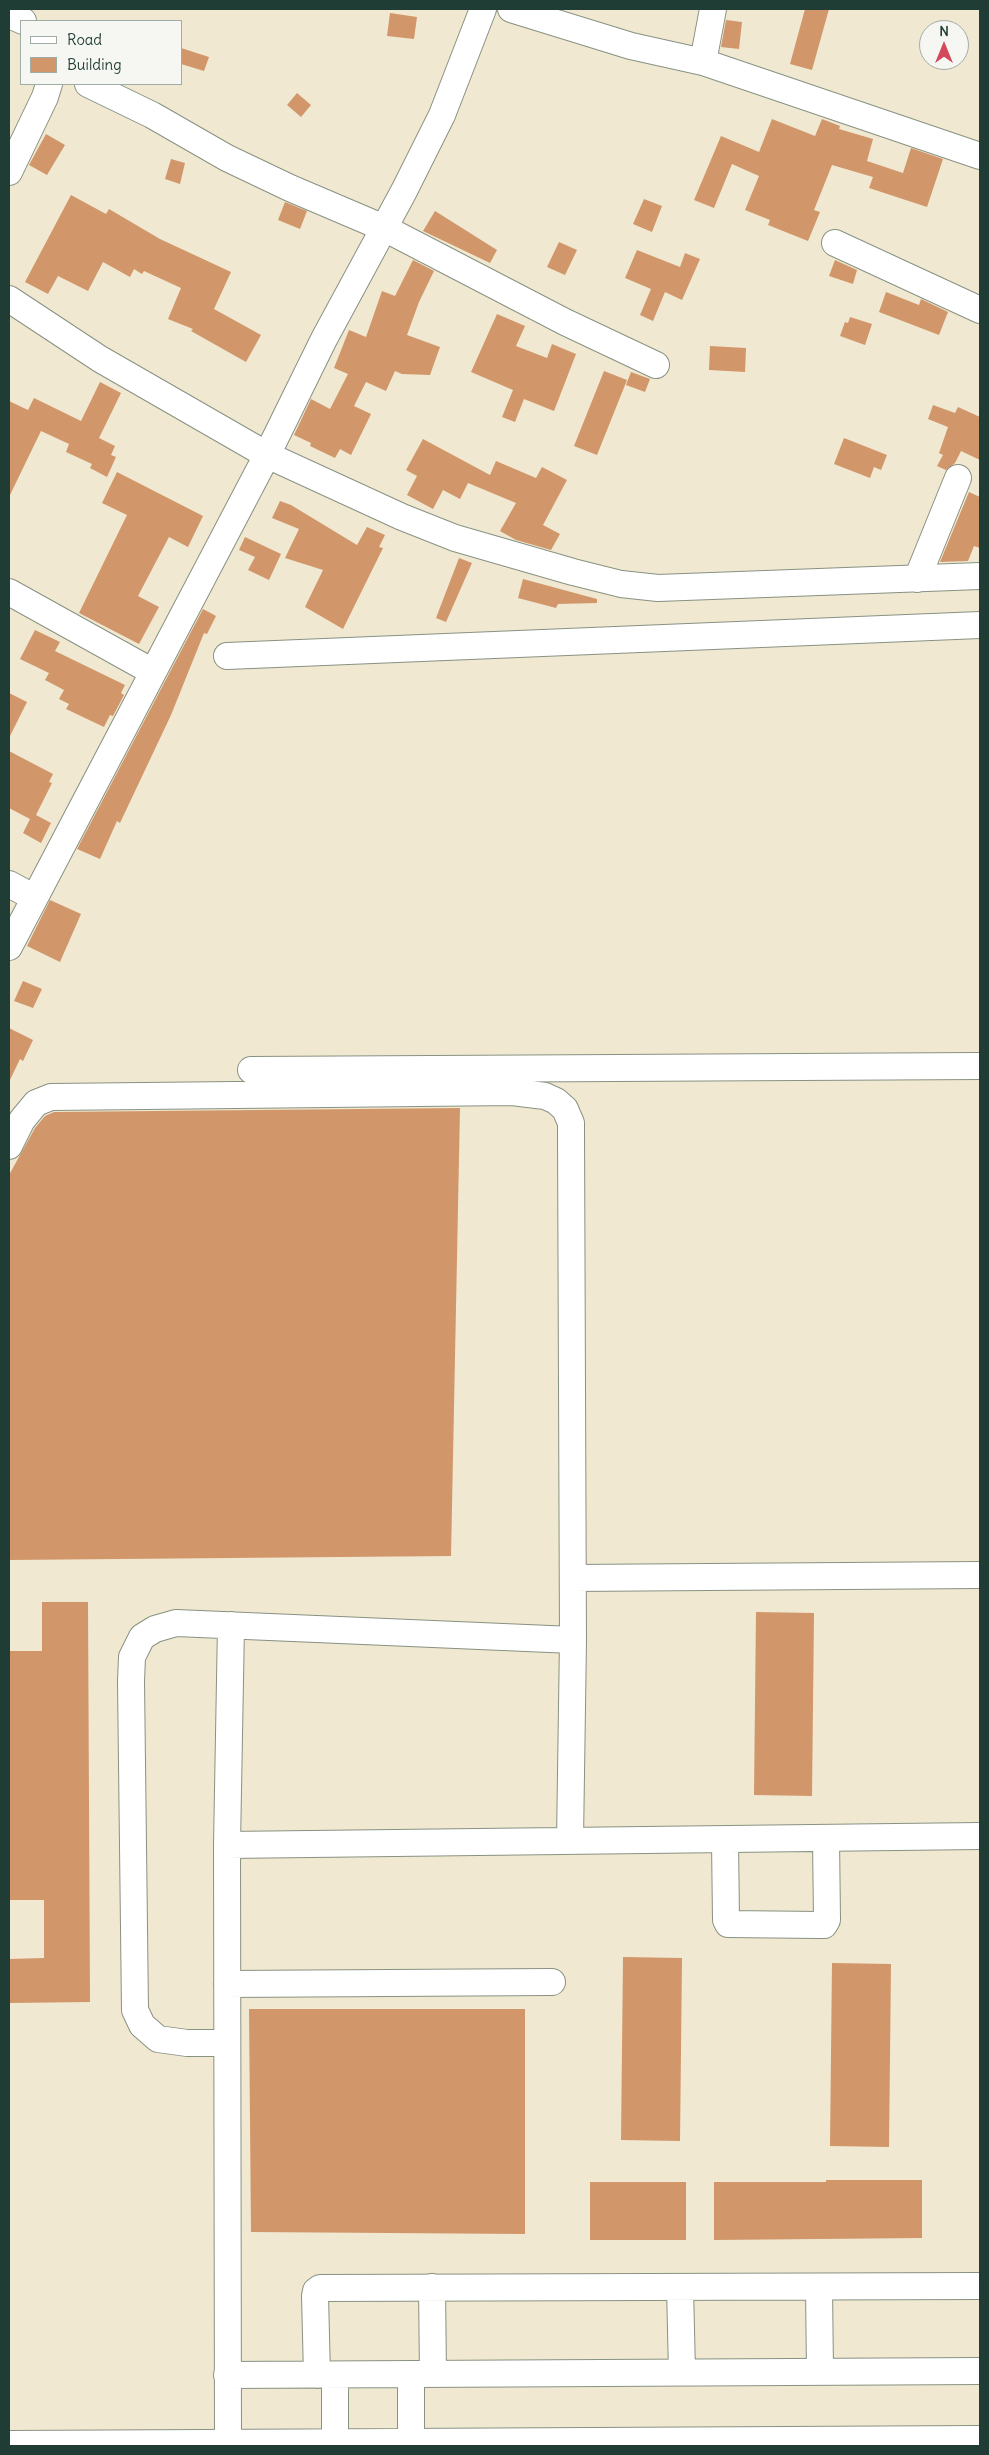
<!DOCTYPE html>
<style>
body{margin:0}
#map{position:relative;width:989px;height:2455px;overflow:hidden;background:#f0e8d1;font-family:Delius,sans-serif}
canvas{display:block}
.frame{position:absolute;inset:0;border:10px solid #1f3d34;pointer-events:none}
.legend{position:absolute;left:20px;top:20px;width:162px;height:65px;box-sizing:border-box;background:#f6f6f2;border:1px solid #a0aca6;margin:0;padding:6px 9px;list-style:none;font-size:15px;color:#1f3d34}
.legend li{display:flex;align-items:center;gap:10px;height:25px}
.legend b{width:25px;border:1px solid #a0aca6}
.north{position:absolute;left:919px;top:20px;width:50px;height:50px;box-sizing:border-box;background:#f6f6f2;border:1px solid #a0aca6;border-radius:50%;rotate:0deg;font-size:14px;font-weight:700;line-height:20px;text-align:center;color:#1f3d34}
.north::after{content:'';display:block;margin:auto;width:18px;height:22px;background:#d1495b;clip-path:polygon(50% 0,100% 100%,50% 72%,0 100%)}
</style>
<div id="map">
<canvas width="989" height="2455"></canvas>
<div class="frame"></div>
<ul class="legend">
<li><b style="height:6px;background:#fff"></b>Road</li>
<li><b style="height:14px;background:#d1976b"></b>Building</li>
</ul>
<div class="north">N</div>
</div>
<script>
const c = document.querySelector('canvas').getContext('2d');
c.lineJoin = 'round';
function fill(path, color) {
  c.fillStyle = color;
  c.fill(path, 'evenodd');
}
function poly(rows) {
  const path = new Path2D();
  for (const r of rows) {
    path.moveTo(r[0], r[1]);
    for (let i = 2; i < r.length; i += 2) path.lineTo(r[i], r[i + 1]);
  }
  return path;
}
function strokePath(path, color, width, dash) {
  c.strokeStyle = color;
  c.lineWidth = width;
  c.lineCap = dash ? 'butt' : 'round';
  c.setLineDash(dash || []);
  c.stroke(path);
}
const building = poly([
 [805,9,829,9,812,70,790,64],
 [390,13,417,17,414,39,387,36],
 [726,20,742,22,739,49,721,47],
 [181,48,209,57,204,71,181,64],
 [297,93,311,105,301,117,287,105],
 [772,119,815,136,822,119,840,126,839,129,873,139,867,161,903,173,911,148,943,159,927,207,869,188,873,177,832,165,814,210,820,212,808,241,768,225,770,220,745,210,759,176,732,164,714,208,694,200,721,136,759,152],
 [46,134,65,145,47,175,29,165],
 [171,159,185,163,180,184,165,179],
 [71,195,106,214,109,209,160,239,231,272,214,309,261,335,246,362,191,331,193,329,168,319,181,288,144,271,142,274,134,269,130,277,103,262,88,291,58,276,48,294,25,282],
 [644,199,662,206,652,232,633,224],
 [285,202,307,211,300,229,278,220],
 [435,211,497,250,490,263,423,231],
 [559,242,577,250,565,275,547,267],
 [637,250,680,267,685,253,700,259,682,300,665,292,653,321,640,315,651,289,625,278],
 [413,260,434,271,419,302,407,335,440,347,430,375,402,374,395,371,386,391,366,382,354,406,371,414,351,455,340,449,335,458,310,446,311,443,294,435,311,399,330,409,348,374,334,368,349,330,366,337,382,291,395,296],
 [835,260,857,270,853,284,829,276],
 [886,292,919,305,921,299,948,312,939,335,879,312],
 [497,314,525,326,516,346,547,358,552,344,576,354,554,411,524,399,515,422,502,417,513,390,471,372],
 [850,317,872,324,865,345,840,336,845,322,848,323],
 [710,346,746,348,745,372,709,370],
 [604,371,627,380,597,455,574,446],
 [631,372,650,379,645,392,626,385],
 [100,382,121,393,99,438,115,446,111,455,116,457,107,477,90,468,92,464,66,452,69,444,41,431,9,497,9,401,28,410,34,398,81,421],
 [933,405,955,413,958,407,980,417,980,460,961,451,955,463,946,470,937,466,943,455,939,453,948,427,928,419],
 [844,438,887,455,881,470,874,467,870,478,834,464],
 [423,439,490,475,496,461,536,478,542,467,567,480,543,525,560,534,551,550,516,540,500,531,516,503,468,483,460,499,443,490,433,509,407,495,417,476,406,470],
 [117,472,203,516,188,547,169,537,138,596,159,607,139,644,79,613,127,515,102,503],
 [969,492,980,497,980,548,974,546,968,561,940,562],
 [280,501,291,505,357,545,367,527,385,535,379,547,383,548,343,629,305,607,323,570,285,558,299,529,272,518],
 [245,537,281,554,269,580,248,570,255,557,239,550],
 [459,558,472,563,446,622,436,618],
 [523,579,597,599,597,603,558,604,556,608,518,598],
 [203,609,216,616,207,634,204,633,171,715,120,823,117,821,100,859,77,849],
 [35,630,60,642,55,651,125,685,121,693,124,695,113,716,110,715,104,727,66,709,69,704,59,699,64,690,45,680,49,673,20,659],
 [9,693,27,702,9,738],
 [9,751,53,774,49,782,52,783,36,815,51,823,41,843,23,833,30,819,9,808],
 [50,900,81,914,60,962,27,946],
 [23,981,42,989,33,1008,14,1001],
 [9,1028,33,1040,23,1061,20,1059,9,1082],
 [460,1108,451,1556,9,1560,9,1175,35,1128,45,1116,54,1112],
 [42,1602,88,1602,90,2002,9,2003,9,1959,44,1958,44,1900,9,1900,9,1651,42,1651],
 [756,1612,814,1613,812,1796,754,1795],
 [623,1957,682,1958,680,2141,621,2140],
 [832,1963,891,1964,889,2147,830,2146],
 [249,2009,525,2009,525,2234,251,2232],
 [826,2180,922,2180,922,2238,714,2240,714,2182,826,2182],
 [590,2182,686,2182,686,2240,590,2240]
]);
const minor = poly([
 [511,9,631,46,703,62,980,156],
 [9,15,23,21],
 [703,62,713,9],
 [88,84,152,115,227,158,290,188,384,228,565,322,656,365],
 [9,172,45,97,49,84],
 [835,243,980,310],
 [9,299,100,359,267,455,402,517,455,538,573,572,621,584,658,588,980,576],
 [917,579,958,478],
 [9,592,153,672],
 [227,656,980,625],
 [9,884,33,897],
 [9,947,267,455,324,339,404,191,442,115,483,9],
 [251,1070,980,1066],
 [9,1146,22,1120,36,1103,51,1097,512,1092,545,1096,556,1101,565,1109,571,1123,571,1133,573,1640,570,1840],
 [573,1578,980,1575],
 [725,1840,726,1920,728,1924,819,1925,824,1925,827,1920,826,1838],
 [227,1845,980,1836],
 [227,1984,552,1982],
 [227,2043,187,2043,158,2039,142,2025,135,2010,131,1681,132,1657,142,1637,155,1629,176,1623,573,1640],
 [432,2287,433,2374],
 [680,2287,682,2372],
 [819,2287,820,2372],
 [227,2375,980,2371],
 [317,2375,315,2296,316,2291,320,2288,980,2286],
 [335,2375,335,2442],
 [411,2375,411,2442],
 [9,2444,980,2439],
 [228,2446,227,1845,231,1625]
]);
fill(building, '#d1976b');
strokePath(minor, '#889282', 28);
strokePath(minor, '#fff', 26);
</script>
